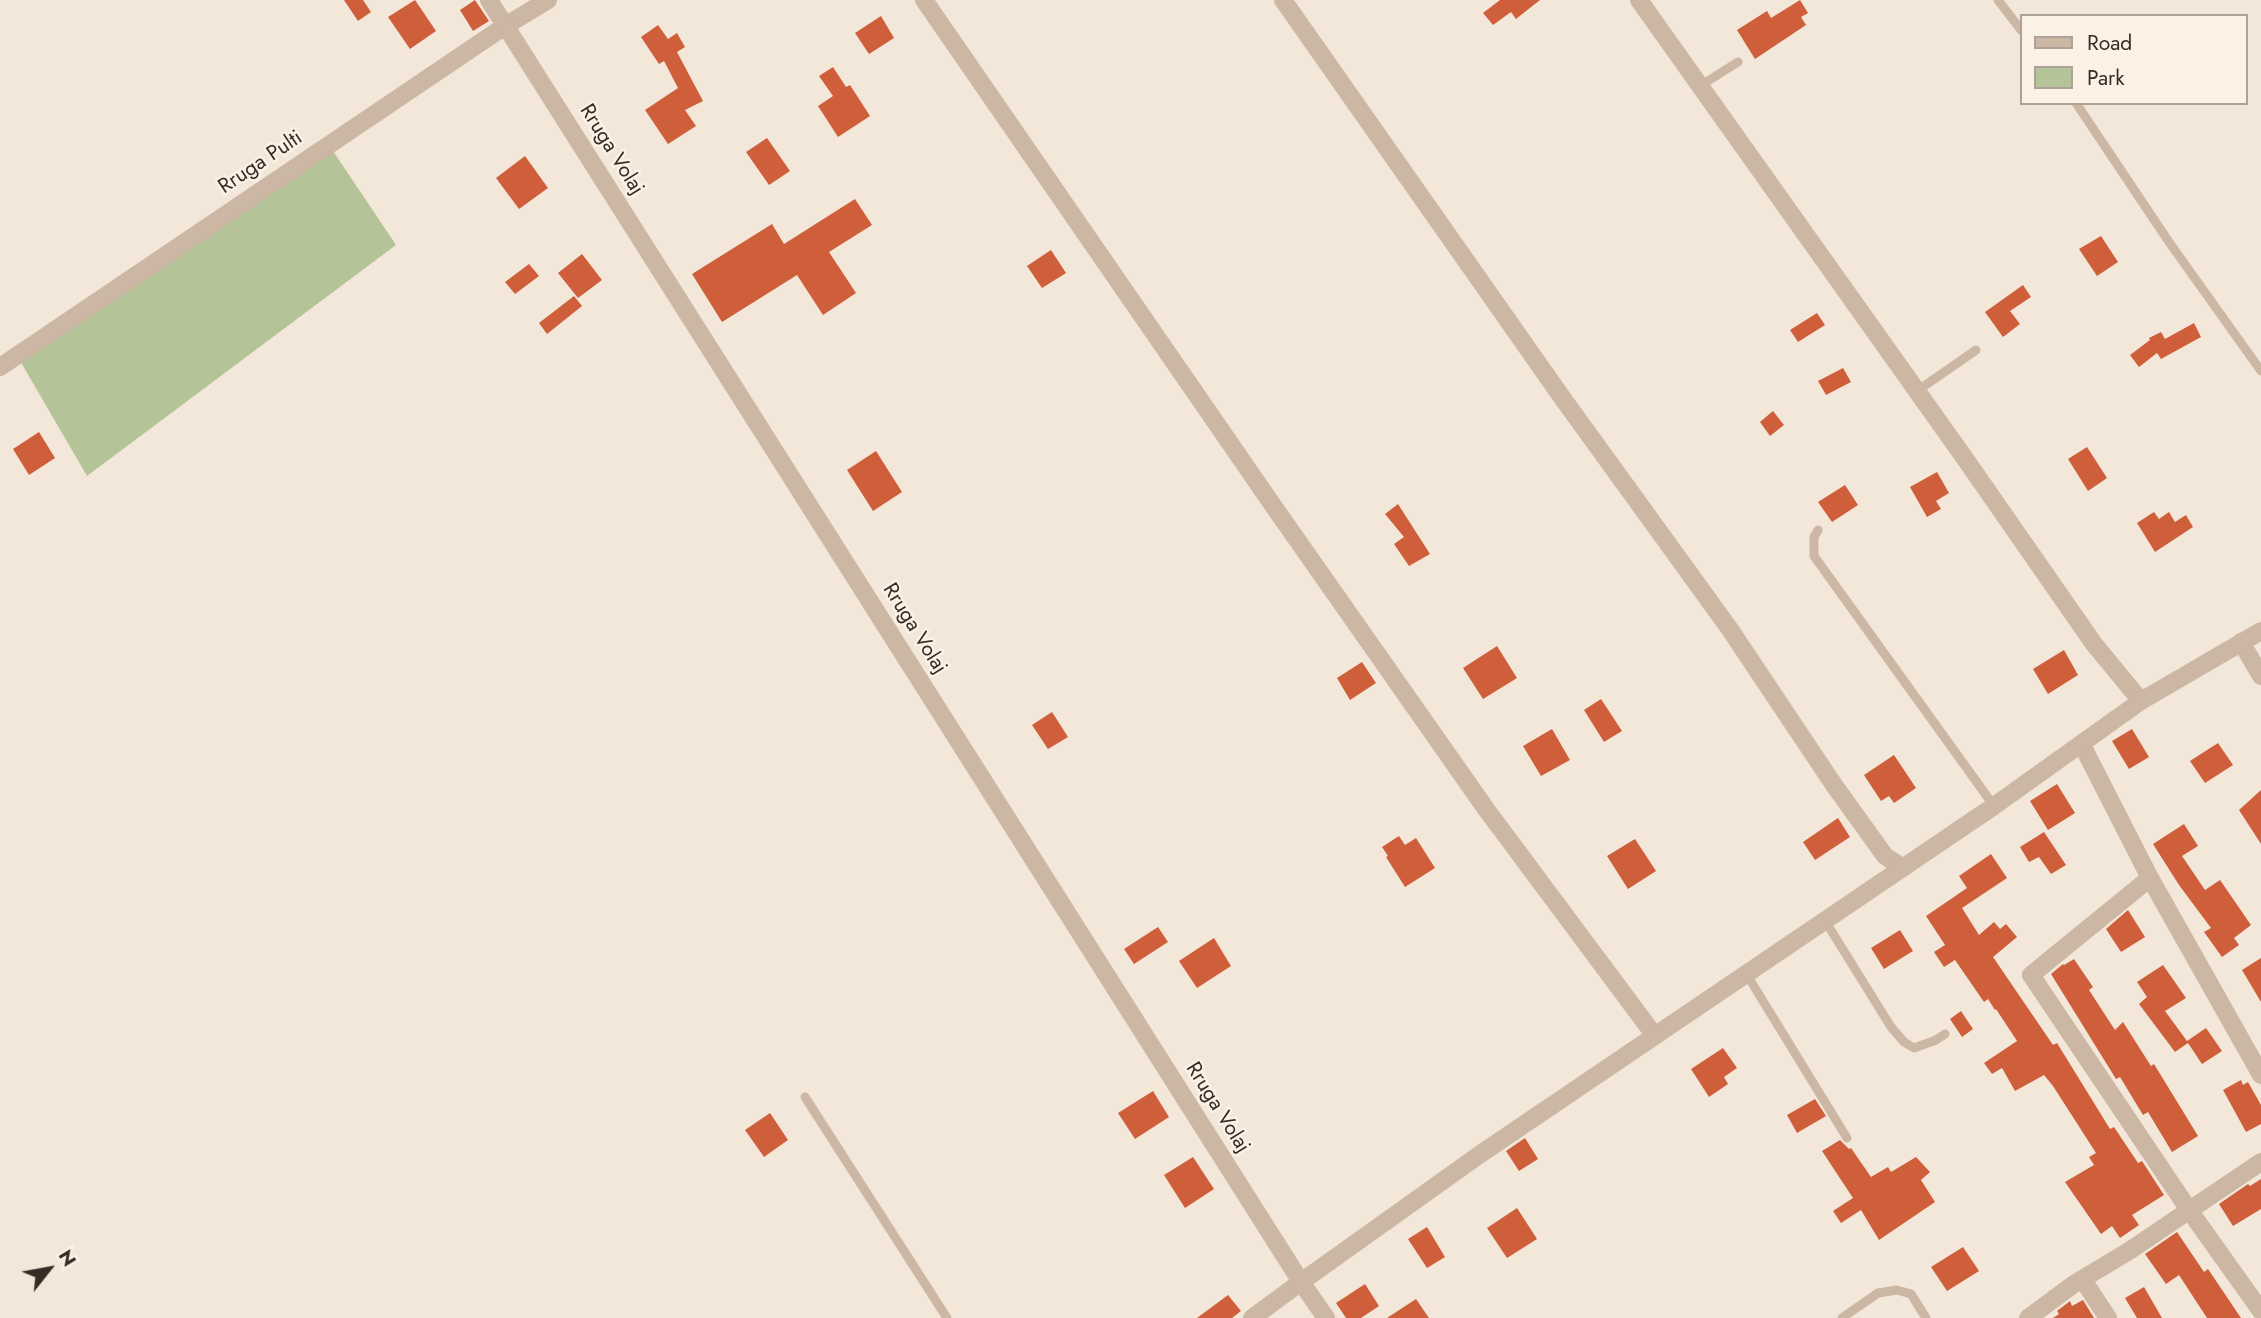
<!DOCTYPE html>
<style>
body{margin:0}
#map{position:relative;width:2261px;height:1318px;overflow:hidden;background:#f3e7d9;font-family:Jost,sans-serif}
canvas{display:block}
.legend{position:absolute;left:2020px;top:14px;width:228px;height:91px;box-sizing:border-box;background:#fbf1e5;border:2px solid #ada299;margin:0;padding:9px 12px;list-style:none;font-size:21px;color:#372b26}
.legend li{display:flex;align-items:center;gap:14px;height:35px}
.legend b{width:35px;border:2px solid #ada299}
.north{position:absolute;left:14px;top:1234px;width:70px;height:70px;-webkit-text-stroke:5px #fbf1e5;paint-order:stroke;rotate:59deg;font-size:19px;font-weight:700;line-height:28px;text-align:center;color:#372b26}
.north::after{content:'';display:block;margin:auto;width:24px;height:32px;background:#372b26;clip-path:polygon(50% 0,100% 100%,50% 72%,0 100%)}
</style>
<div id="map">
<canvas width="2261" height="1318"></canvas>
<ul class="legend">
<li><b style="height:9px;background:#ccb6a4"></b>Road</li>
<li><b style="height:19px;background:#b5c398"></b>Park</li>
</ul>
<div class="north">N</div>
</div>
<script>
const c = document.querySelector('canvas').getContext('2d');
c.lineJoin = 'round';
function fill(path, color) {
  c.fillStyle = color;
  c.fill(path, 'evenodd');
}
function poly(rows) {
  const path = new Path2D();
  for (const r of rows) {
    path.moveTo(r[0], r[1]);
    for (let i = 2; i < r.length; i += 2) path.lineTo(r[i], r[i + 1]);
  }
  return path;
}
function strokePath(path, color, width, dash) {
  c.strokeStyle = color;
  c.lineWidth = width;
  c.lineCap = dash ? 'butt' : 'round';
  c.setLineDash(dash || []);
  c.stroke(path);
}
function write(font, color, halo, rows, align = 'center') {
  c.font = font + ' Jost,sans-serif';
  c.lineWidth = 5;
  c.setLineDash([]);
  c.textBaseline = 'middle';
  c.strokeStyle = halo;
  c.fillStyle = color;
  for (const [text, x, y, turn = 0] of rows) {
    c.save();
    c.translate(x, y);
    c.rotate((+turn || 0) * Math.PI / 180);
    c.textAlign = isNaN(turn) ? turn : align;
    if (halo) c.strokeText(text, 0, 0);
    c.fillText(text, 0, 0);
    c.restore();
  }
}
const green = poly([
 [331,148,396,245,87,476,19,359]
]);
const building = poly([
 [344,0,363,0,371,12,358,21],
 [415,0,436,31,410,49,388,17],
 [475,0,489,21,473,31,460,10],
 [1500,0,1540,0,1516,19,1511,12,1493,25,1483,13],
 [1800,0,1808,13,1801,17,1806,25,1755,59,1737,30,1767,11,1771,18],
 [881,16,894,38,869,54,855,33],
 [658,25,668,39,677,33,685,47,677,52,703,101,685,110,696,126,668,144,645,110,678,88,664,61,659,64,641,37],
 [833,67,846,87,850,85,870,116,838,137,818,106,833,96,819,76],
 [767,138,790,171,769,185,746,152],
 [525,156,548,188,519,209,496,178],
 [855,199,872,225,829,252,856,293,823,315,797,275,722,322,692,274,772,224,784,244],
 [2101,236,2118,262,2097,276,2079,249],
 [1051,250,1066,273,1042,288,1027,266],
 [582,254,602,280,578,298,558,273],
 [529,264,539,276,515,294,505,282],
 [2023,285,2031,297,2010,311,2020,324,2003,337,1985,312],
 [574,296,582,306,547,334,539,323],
 [1817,313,1825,325,1798,342,1790,330],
 [2194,323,2201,337,2161,359,2157,353,2139,367,2130,355,2150,340,2149,338,2161,332,2165,339],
 [1843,368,1851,382,1826,395,1818,381],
 [1773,411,1784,425,1770,436,1760,422],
 [39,432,55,458,29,475,13,449],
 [2087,447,2107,478,2088,491,2068,459],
 [876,451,902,492,873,511,847,470],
 [1937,472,1949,493,1936,501,1941,509,1927,517,1910,487],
 [1845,485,1858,505,1832,522,1818,502],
 [1398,504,1430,554,1409,566,1394,544,1404,537,1385,514],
 [2154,512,2159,519,2169,512,2175,522,2186,515,2193,527,2155,552,2137,523],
 [1497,646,1517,678,1483,699,1463,668],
 [2064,650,2078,675,2048,694,2033,669],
 [1362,662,1376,683,1350,700,1337,678],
 [1601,699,1622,731,1604,742,1584,710],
 [1052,712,1068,737,1048,749,1032,725],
 [1552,729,1570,760,1541,776,1523,746],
 [2132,729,2149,757,2129,769,2112,741],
 [2218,743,2233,765,2205,783,2190,761],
 [1894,755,1916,788,1894,803,1889,796,1881,801,1864,775],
 [2057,784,2075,813,2048,830,2030,801],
 [2261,790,2261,844,2239,810],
 [1838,818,1850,837,1815,860,1803,842],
 [2184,824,2198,846,2182,856,2205,890,2220,880,2251,925,2234,938,2239,945,2222,957,2204,932,2211,928,2179,885,2153,844],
 [2044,832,2066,865,2051,874,2039,857,2029,862,2020,847],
 [1399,836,1405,845,1416,838,1435,868,1405,887,1386,857,1388,856,1382,847],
 [1635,839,1656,871,1628,889,1607,856],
 [1991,854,2007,878,1962,908,1979,935,1994,922,2000,929,2006,924,2017,937,1993,957,2053,1045,2057,1043,2110,1129,2114,1127,2138,1163,2142,1161,2164,1195,2132,1215,2139,1225,2120,1238,2112,1226,2101,1234,2065,1182,2094,1165,2089,1157,2096,1153,2053,1086,2044,1075,2015,1091,2002,1068,1992,1074,1984,1063,2017,1041,1996,1009,1995,1010,1988,999,1984,1002,1955,960,1944,967,1934,952,1945,945,1926,916,1967,888,1959,876],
 [2128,910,2145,937,2121,952,2106,929],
 [1158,927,1168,942,1134,964,1124,949],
 [1900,930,1913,951,1884,969,1871,948],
 [1214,938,1231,966,1197,988,1179,961],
 [2261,958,2261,1002,2242,970],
 [2074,959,2093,987,2089,990,2115,1030,2123,1022,2151,1066,2154,1064,2198,1136,2172,1152,2148,1112,2143,1115,2120,1077,2116,1079,2051,974,2063,964,2064,965],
 [2163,965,2186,998,2165,1011,2187,1041,2206,1028,2222,1051,2202,1064,2188,1043,2175,1052,2139,1004,2147,997,2137,982],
 [1961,1011,1973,1029,1962,1037,1950,1019],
 [1723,1048,1737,1068,1724,1077,1728,1084,1709,1097,1691,1069],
 [2241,1080,2243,1085,2248,1082,2261,1105,2261,1124,2246,1132,2223,1090],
 [1153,1091,1169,1117,1135,1139,1118,1113],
 [1815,1099,1826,1116,1797,1133,1787,1115],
 [770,1113,788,1140,764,1157,745,1130],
 [1525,1138,1538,1159,1519,1171,1506,1151],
 [1840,1140,1849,1149,1851,1148,1871,1177,1888,1167,1891,1172,1916,1157,1930,1172,1921,1180,1935,1202,1879,1240,1861,1210,1841,1223,1833,1211,1853,1198,1822,1151],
 [1193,1157,1214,1189,1185,1208,1164,1175],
 [2261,1179,2261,1209,2233,1226,2219,1204,2248,1184,2250,1186],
 [1517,1208,1537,1239,1507,1258,1487,1228],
 [1427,1227,1445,1257,1427,1268,1408,1239],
 [2177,1232,2204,1272,2208,1269,2241,1318,2207,1318,2179,1275,2166,1284,2145,1254],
 [1963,1247,1979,1271,1947,1291,1931,1267],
 [1365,1284,1379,1306,1361,1318,1346,1318,1336,1303],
 [2144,1287,2162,1318,2137,1318,2125,1298],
 [1228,1295,1241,1311,1232,1318,1197,1318],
 [1416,1299,1429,1318,1387,1318],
 [2083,1300,2094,1318,2053,1318,2059,1314,2057,1311,2070,1301,2072,1306]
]);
const service = poly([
 [1998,0,2021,30],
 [1700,86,1738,62],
 [2076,103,2169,242,2261,371],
 [1917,391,1976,350],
 [1818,530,1814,537,1814,556,1994,806],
 [1824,919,1891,1027,1904,1042,1914,1048,1936,1040,1945,1034],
 [1747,975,1847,1138],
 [805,1097,947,1318],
 [1842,1318,1878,1293,1897,1290,1911,1294,1926,1318]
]);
const minor = poly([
 [924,0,1272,504,1486,809,1655,1036],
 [1283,0,1561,396,1729,628,1834,785,1885,856,1902,867],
 [1639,0,1966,460,2094,644,2141,701],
 [0,367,505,26,548,0],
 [2241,642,2261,676],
 [2082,745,2150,878,2261,1075],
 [2150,878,2031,975,2189,1210,2261,1311],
 [2083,1280,2108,1318],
 [1252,1318,1301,1282],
 [2028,1318,2074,1284,2129,1251,2261,1162]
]);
const tertiary = poly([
 [489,0,1301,1282,1326,1318],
 [1301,1282,1479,1155,1994,806,2141,701,2261,631]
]);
const streetNames = [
 ["Rruga Volaj",611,150,58],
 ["Rruga Pulti",261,163,-34],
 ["Rruga Volaj",914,629,58],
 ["Rruga Volaj",1217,1108,58]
];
fill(green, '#b5c398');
fill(building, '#cf5e3b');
strokePath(service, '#ccb6a4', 9);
strokePath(minor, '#ccb6a4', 18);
strokePath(tertiary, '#ccb6a4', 18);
write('21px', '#372b26', '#fbf1e5', streetNames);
</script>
